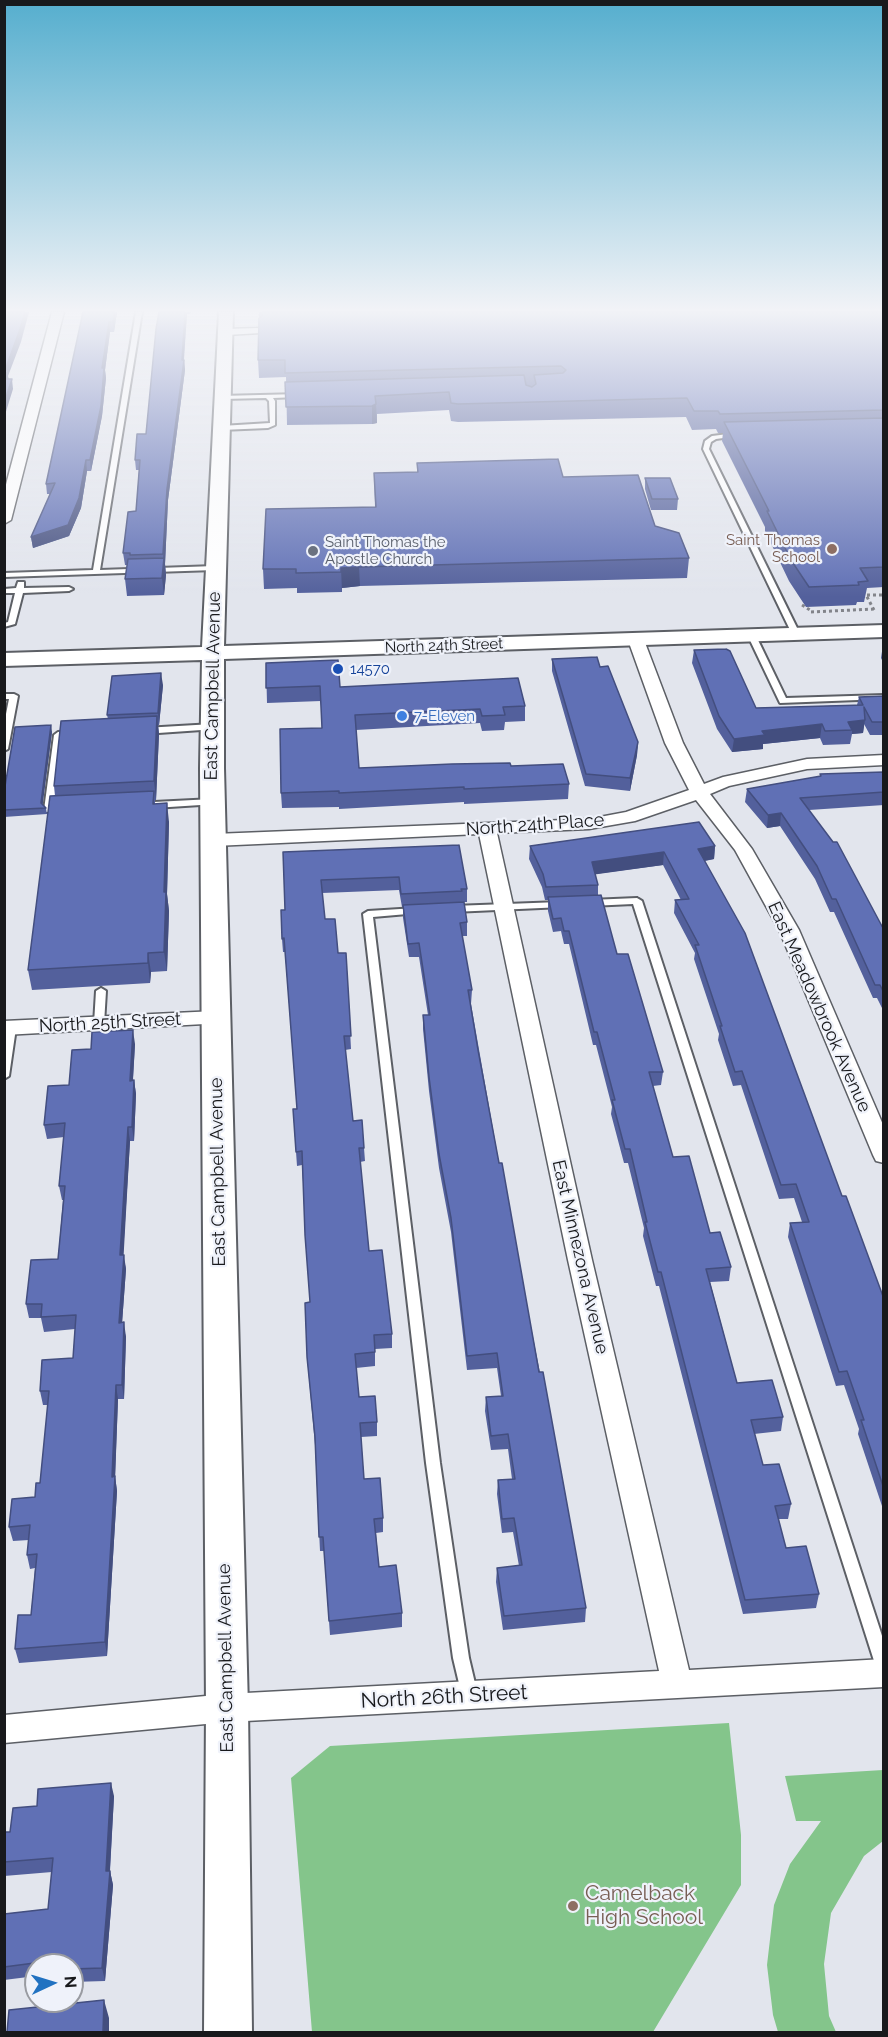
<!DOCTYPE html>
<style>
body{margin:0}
#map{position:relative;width:888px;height:2037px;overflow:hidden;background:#e2e5ed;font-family:Raleway,sans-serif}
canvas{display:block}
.frame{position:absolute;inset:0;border:6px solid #18191c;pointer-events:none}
.north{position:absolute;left:24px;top:1953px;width:60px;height:60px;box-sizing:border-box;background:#eff2fa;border:2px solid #999ba1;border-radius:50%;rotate:86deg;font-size:16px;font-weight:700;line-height:24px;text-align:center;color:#18191c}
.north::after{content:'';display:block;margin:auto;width:21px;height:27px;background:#2172c1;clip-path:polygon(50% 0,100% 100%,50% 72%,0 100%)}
</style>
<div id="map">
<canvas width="888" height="2037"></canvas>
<div class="frame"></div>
<div class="north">N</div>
</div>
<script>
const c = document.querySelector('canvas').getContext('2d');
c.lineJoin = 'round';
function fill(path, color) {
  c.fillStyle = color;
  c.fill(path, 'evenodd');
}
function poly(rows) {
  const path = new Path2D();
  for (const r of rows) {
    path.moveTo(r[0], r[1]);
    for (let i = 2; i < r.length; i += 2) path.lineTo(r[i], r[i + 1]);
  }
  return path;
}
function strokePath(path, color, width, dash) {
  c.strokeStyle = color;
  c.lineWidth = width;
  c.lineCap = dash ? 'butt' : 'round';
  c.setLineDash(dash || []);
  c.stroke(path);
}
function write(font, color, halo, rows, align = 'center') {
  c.font = font + ' Raleway,sans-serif';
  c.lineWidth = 4.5;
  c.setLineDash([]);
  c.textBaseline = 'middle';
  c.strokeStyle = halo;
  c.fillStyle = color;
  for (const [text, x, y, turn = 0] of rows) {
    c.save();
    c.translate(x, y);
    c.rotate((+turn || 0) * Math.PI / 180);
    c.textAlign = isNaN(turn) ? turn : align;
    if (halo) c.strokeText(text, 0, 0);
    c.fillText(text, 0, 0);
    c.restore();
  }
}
const green = poly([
 [729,1723,741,1835,741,1885,653,2032,312,2032,291,1778,330,1746],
 [883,1770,883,1841,864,1856,831,1913,824,1964,829,2016,836,2032,778,2032,773,2015,767,1965,774,1905,790,1864,821,1821,796,1821,785,1776]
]);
const path = poly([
 [802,605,810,610],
 [874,610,866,595,884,595],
 [811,612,874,609]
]);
const lane = poly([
 [136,312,142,312,100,570,215,566,219,568,215,570,4,577,4,573,93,570,136,312],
 [300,394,301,395,298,397,273,398,275,401,275,425,268,428,221,430,218,428,221,426,270,423,269,401,266,398,222,399,219,397,220,396,300,394],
 [736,433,739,435,738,436,716,439,711,442,709,449,800,634,799,636,796,636,792,634,703,449,705,441,712,436,736,433],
 [18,582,24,582,24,588,69,587,73,589,69,591,23,593,15,624,4,627,4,623,8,622,15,593,4,593,4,589,16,588,18,582],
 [749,634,755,634,756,636,786,698,884,695,884,699,780,703,748,636,749,634],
 [4,694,14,694,18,696,8,749,4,751,4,724,9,699,4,699,4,694],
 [213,724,216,725,216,729,144,734,140,731,144,728,213,724],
 [72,731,76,734,75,736,62,737,54,810,52,812,46,812,44,810,54,735,58,732,72,731],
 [213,799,216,800,217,802,216,804,154,808,150,805,154,802,213,799],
 [637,898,642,901,884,1642,884,1674,879,1672,876,1667,633,904,590,906,585,903,590,900,637,898],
 [560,902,563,903,565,905,563,907,453,912,448,909,453,906,560,902],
 [416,908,419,909,421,911,419,913,373,917,440,1463,469,1658,478,1696,475,1701,470,1703,465,1701,462,1696,453,1658,426,1463,363,914,368,911,416,908],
 [101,988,106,991,104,1024,99,1027,94,1024,96,991,101,988],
 [11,1025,16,1028,9,1076,4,1079,4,1036,6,1028,11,1025]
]);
const street = poly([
 [52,312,64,312,11,520,4,524,4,492,52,312],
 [257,328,261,329,261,333,226,335,220,332,226,329,257,328],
 [636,635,644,640,683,743,704,784,723,777,807,759,884,755,884,765,807,769,729,786,710,794,752,849,799,930,884,1127,884,1163,876,1161,873,1155,779,930,735,850,696,800,635,821,589,829,497,833,592,1260,689,1670,884,1659,884,1687,227,1722,4,1743,4,1715,227,1694,659,1671,568,1260,479,834,214,846,207,844,205,840,207,836,214,834,589,819,626,812,689,790,665,743,628,640,636,635],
 [216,1011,223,1013,226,1018,223,1023,4,1035,4,1021,216,1011]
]);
const secondary = poly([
 [219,312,233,312,224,646,884,625,884,637,224,659,224,768,248,1708,252,2032,204,2032,206,1708,200,768,202,660,4,666,4,653,202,647,219,312]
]);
const wall = poly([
 [83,312,117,312,114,332,110,332,105,370,106,378,102,416,91,471,87,471,81,508,69,536,33,548,31,537,50,494,47,494,46,484],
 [159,312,191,312,190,314,187,314,184,360,185,370,168,500,165,564,166,575,164,595,127,596,125,579,127,565,125,565,123,553,136,511,139,470,136,470,135,460,146,434],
 [259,312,884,312,884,587,867,588,864,602,857,602,856,605,806,607,789,581,765,531,765,527,722,441,723,433,718,433,716,429,692,430,686,417,458,422,451,421,449,410,377,414,377,423,372,424,287,425,286,377,259,378,258,360],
 [417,463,563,477,655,526,689,558,687,578,360,586,342,588,342,592,297,593,297,588,264,589,263,569,375,507,374,473,417,472],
 [645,478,678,499,677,510,651,510,645,489],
 [883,645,884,645,884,664,881,658],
 [694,650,756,708,857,705,859,697,884,696,884,735,870,735,864,724,863,733,852,734,850,744,823,745,820,738,763,744,763,749,732,752,717,729,692,663],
 [552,659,600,667,638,742,637,755,630,791,585,786,552,671],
 [266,663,340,687,525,706,525,721,505,722,504,730,482,731,480,723,356,730,359,768,511,766,569,784,568,799,464,804,464,802,339,809,339,807,282,808,281,793,322,728,321,701,267,703],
 [163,685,159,725,158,725,159,734,156,800,155,800,155,804,169,822,167,894,169,911,167,971,151,972,150,983,32,990,28,970,55,796,54,786,108,719,107,715],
 [52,732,42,805,46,808,47,814,4,817,4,792],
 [884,772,884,805,809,810,884,930,884,1012,877,998,873,998,834,912,830,912,815,879,780,826,767,828,745,802,747,789,820,777,820,774],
 [530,846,715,846,714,859,705,861,842,1196,884,1299,884,1512,858,1434,859,1429,844,1385,836,1386,788,1237,790,1223,802,1222,794,1198,779,1199,741,1085,733,1086,718,1040,719,1034,694,959,695,953,674,913,675,900,681,900,663,865,595,874,598,885,598,895,617,954,663,1072,661,1085,653,1086,673,1157,710,1233,731,1267,729,1281,710,1282,737,1383,783,1417,781,1431,754,1434,763,1465,791,1504,788,1519,778,1519,786,1548,819,1594,816,1608,743,1614,659,1286,656,1286,643,1236,644,1228,628,1163,624,1163,611,1114,612,1107,596,1045,593,1045,569,944,564,944,561,931,553,932,548,911,548,900,545,900,542,887,529,859],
 [283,852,467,889,467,902,464,902,467,922,467,936,462,936,472,990,471,1004,499,1163,586,1608,585,1622,503,1630,496,1582,497,1568,519,1566,513,1532,502,1533,497,1494,498,1480,512,1479,508,1449,491,1450,485,1411,486,1397,501,1396,497,1368,467,1370,451,1232,439,1168,429,1091,423,1029,423,1015,428,1015,419,957,409,957,403,918,403,907,402,907,399,890,322,893,325,919,338,953,346,953,351,1049,345,1050,353,1121,364,1148,365,1161,360,1162,369,1251,392,1334,392,1348,375,1349,375,1366,356,1368,359,1397,377,1422,377,1436,361,1437,364,1479,383,1518,383,1532,376,1533,379,1567,402,1613,402,1627,330,1635,324,1551,320,1551,315,1445,307,1357,310,1302,302,1165,297,1166,293,1109,297,1109,285,952,283,952,282,939,285,910],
 [135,1044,133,1080,134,1080,136,1094,134,1141,130,1141,123,1255,126,1269,122,1323,126,1337,124,1399,118,1399,115,1476,117,1491,107,1656,19,1663,15,1649,31,1615,35,1568,30,1569,27,1555,29,1540,13,1541,9,1527,35,1497,40,1483,48,1405,43,1405,40,1391,73,1358,75,1329,44,1332,41,1318,29,1318,26,1304,58,1259,63,1200,62,1200,59,1186,64,1137,47,1139,44,1125,91,1049],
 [114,1796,110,1871,113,1885,105,1981,72,1982,72,1965,36,1965,36,1976,4,1980,4,1914,48,1909,52,1872,4,1876,4,1832,10,1832,37,1806]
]);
const shadedWall = poly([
 [25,312,29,312,21,342,8,376,9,380,4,379,5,370],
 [115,312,117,312,114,332,113,322],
 [185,312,186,312,187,314,183,367,184,360,185,370,168,500,165,564,166,575,164,595,162,578,167,489,182,360],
 [109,322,110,332,105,370,106,378,102,416,91,471,90,460],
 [12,379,13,389,4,418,4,403],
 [376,404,377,423,372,424,372,406],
 [86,460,87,471,81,508,69,536,33,548,31,537],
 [359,567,360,586,342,588,342,592,341,568],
 [161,673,163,685,159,725,158,713],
 [157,716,159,734,156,800,154,781],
 [865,720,863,733,852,734,852,730,848,722],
 [822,724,820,738,763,744,763,749,732,752,734,739,762,731],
 [51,725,52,732,42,810,41,803],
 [638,742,637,755,630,791,630,778],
 [167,803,169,822,167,894,169,911,167,971,164,952,164,892],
 [781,813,780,826,767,828,768,815],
 [715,846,714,859,697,862,698,849],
 [664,852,663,865,591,875,592,862],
 [148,953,151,972,150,983,148,963],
 [133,1030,135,1044,132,1094,130,1081],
 [134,1080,136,1094,134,1141,132,1127],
 [128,1127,130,1141,123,1266,124,1255,126,1269,121,1337,119,1323,120,1255],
 [124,1322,126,1337,124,1399,122,1385],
 [116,1385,118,1399,115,1481,115,1476,117,1491,107,1656,105,1642],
 [111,1783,114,1796,109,1885,106,1871],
 [110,1871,113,1885,105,1981,102,1968],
 [104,2000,109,2018,109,2032,103,2032]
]);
const building = poly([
 [4,312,25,312,19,332,5,370,8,370,4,379,4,312],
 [83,312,115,312,113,322,109,322,102,368,104,368,101,406,90,460,86,460,79,498,68,525,31,537,55,483,46,484,83,312],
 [159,312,185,312,182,360,184,360,167,489,163,554,130,555,130,553,123,553,128,512,136,511,140,460,135,460,137,434,146,434,156,329,159,312],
 [262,312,884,312,884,410,720,414,718,411,694,411,687,398,458,404,451,403,449,392,375,396,376,404,372,406,286,407,285,382,524,375,526,385,532,387,536,384,534,375,563,373,566,370,561,366,285,373,285,360,258,360,259,318,262,316,262,312],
 [4,379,12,379,4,403,4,379],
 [884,418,884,567,860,568,868,581,858,582,859,585,809,587,791,560,767,511,769,511,724,422,884,418],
 [558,459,563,477,638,475,655,526,679,533,689,558,359,567,341,568,341,572,296,573,296,569,263,569,266,509,376,507,374,473,418,472,417,463,558,459],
 [645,478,670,478,678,499,652,499,645,478],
 [164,558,162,578,125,579,128,559,164,558],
 [726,649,730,651,756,708,863,705,859,697,884,696,884,722,872,722,864,707,865,720,848,722,852,730,825,731,822,724,762,731,765,735,734,739,719,716,694,650,726,649],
 [597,657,600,667,608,666,638,742,630,778,586,774,552,659,597,657],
 [338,660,340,687,518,678,525,706,503,707,505,715,482,716,480,709,355,715,359,768,452,764,510,763,511,766,563,764,569,784,464,789,464,787,339,793,339,791,281,793,280,729,322,728,320,686,266,688,266,663,338,660],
 [161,673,158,713,107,715,112,676,161,673],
 [157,716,154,781,54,786,61,721,157,716],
 [51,725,41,803,46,808,4,810,4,792,15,727,51,725],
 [884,772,884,792,800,798,833,842,837,842,884,930,884,993,880,985,875,985,836,899,832,899,817,866,781,813,768,815,747,789,821,776,820,774,884,772],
 [154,791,153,804,167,803,164,892,166,892,164,952,148,953,148,963,28,970,50,796,154,791],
 [699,822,715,846,698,849,745,933,842,1196,846,1196,884,1299,884,1489,861,1420,864,1420,847,1371,839,1372,790,1223,809,1222,796,1184,781,1185,742,1071,735,1072,720,1026,722,1026,695,945,699,945,675,900,689,899,664,852,592,862,598,885,546,887,543,874,530,846,699,822],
 [459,845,467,889,461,889,462,891,401,894,399,877,321,880,325,919,335,919,338,953,346,953,351,1036,344,1036,353,1121,362,1120,364,1148,359,1148,369,1251,382,1250,392,1334,374,1335,375,1352,355,1354,359,1397,375,1396,377,1422,360,1423,364,1479,380,1478,383,1518,374,1519,379,1567,396,1565,402,1613,329,1621,323,1537,319,1537,315,1437,307,1357,305,1303,310,1302,305,1235,302,1151,296,1152,293,1109,297,1109,284,938,282,939,281,910,285,910,283,852,459,845],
 [601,895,617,954,628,954,663,1072,649,1072,673,1157,689,1156,710,1233,720,1232,731,1267,706,1269,737,1383,772,1380,783,1417,751,1420,763,1465,779,1464,791,1504,775,1506,786,1548,806,1546,819,1594,745,1600,661,1272,658,1272,645,1222,647,1222,630,1149,625,1149,612,1100,615,1100,597,1032,594,1032,569,931,564,931,561,918,553,919,548,897,601,895],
 [464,902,467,922,460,923,472,990,468,990,478,1050,499,1163,502,1163,539,1372,543,1372,586,1608,504,1616,497,1568,522,1565,514,1518,502,1519,498,1480,515,1479,508,1434,491,1436,486,1397,503,1396,497,1353,467,1356,451,1218,439,1154,429,1077,423,1015,430,1015,419,943,408,944,403,905,464,902],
 [133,1030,130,1081,134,1080,132,1127,128,1127,120,1255,124,1255,119,1323,124,1322,122,1385,116,1385,112,1477,115,1476,105,1642,15,1649,18,1615,31,1615,37,1554,27,1555,30,1525,9,1527,12,1499,35,1497,36,1483,40,1483,49,1391,40,1391,42,1360,73,1358,76,1315,41,1317,42,1304,26,1304,31,1260,58,1259,65,1186,59,1186,65,1123,44,1125,48,1086,69,1085,72,1050,91,1049,92,1032,133,1030],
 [111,1783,106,1871,110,1871,102,1968,72,1969,72,1965,42,1965,42,1962,4,1967,4,1914,48,1909,53,1858,4,1862,4,1832,10,1832,13,1808,37,1806,38,1789,111,1783],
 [104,2000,103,2032,7,2032,9,2010,104,2000]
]);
const markers = [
 [832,549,6,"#8d6e63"],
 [313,551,6,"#6b7280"],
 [338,669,6,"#1a4fb4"],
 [402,716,6,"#3f7fe0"],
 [573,1906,6,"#8d6e63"]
];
const farEducationnames = [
 ["Saint Thomas",820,540],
 ["School",820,557]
];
const farWorshipnames = [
 ["Saint Thomas the",325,542],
 ["Apostle Church",325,559]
];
const farStreetnames = [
 ["North 24th Street",444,646,-2]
];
const farTransitnames = [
 ["14570",350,669]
];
const farShopnames = [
 ["7-Eleven",414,716]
];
const streetNames = [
 ["East Campbell Avenue",213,686,-89],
 ["North 24th Place",535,825,-4],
 ["East Meadowbrook Avenue",819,1007,66],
 ["North 25th Street",110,1023,-3],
 ["East Campbell Avenue",218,1172,-91],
 ["East Minnezona Avenue",580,1257,77],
 ["East Campbell Avenue",226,1658,-91]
];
const nearStreetnames = [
 ["North 26th Street",444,1697,-3]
];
const nearEducationnames = [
 ["Camelback",585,1894],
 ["High School",585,1918]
];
fill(green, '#84c58b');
strokePath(lane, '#5c5f65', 4);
strokePath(street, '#5c5f65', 3);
strokePath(secondary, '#5c5f65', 4);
strokePath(path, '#82848a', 3, [3, 3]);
fill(lane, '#fff');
fill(street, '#fff');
fill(secondary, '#fff');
fill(wall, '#53609c');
fill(shadedWall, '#434e7f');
fill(building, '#6070b5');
strokePath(building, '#434e7f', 1.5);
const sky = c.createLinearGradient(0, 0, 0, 597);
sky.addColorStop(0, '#55aece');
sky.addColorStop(0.52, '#f2f3f7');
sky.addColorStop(1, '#f2f3f700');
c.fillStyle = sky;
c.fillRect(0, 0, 888, 597);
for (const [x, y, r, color] of markers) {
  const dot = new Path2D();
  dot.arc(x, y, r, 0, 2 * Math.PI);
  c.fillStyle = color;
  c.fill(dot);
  strokePath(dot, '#eff2fa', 2);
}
write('15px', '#785e54', '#eff2fa', farEducationnames, 'right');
write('15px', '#5b616d', '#eff2fa', farWorshipnames, 'left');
write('15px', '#18191c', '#eff2fa', farStreetnames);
write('15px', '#164399', '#eff2fa', farTransitnames, 'left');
write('15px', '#366cbe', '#eff2fa', farShopnames, 'left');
write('18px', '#18191c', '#eff2fa', streetNames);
write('21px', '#18191c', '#eff2fa', nearStreetnames);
write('21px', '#785e54', '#eff2fa', nearEducationnames, 'left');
</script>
